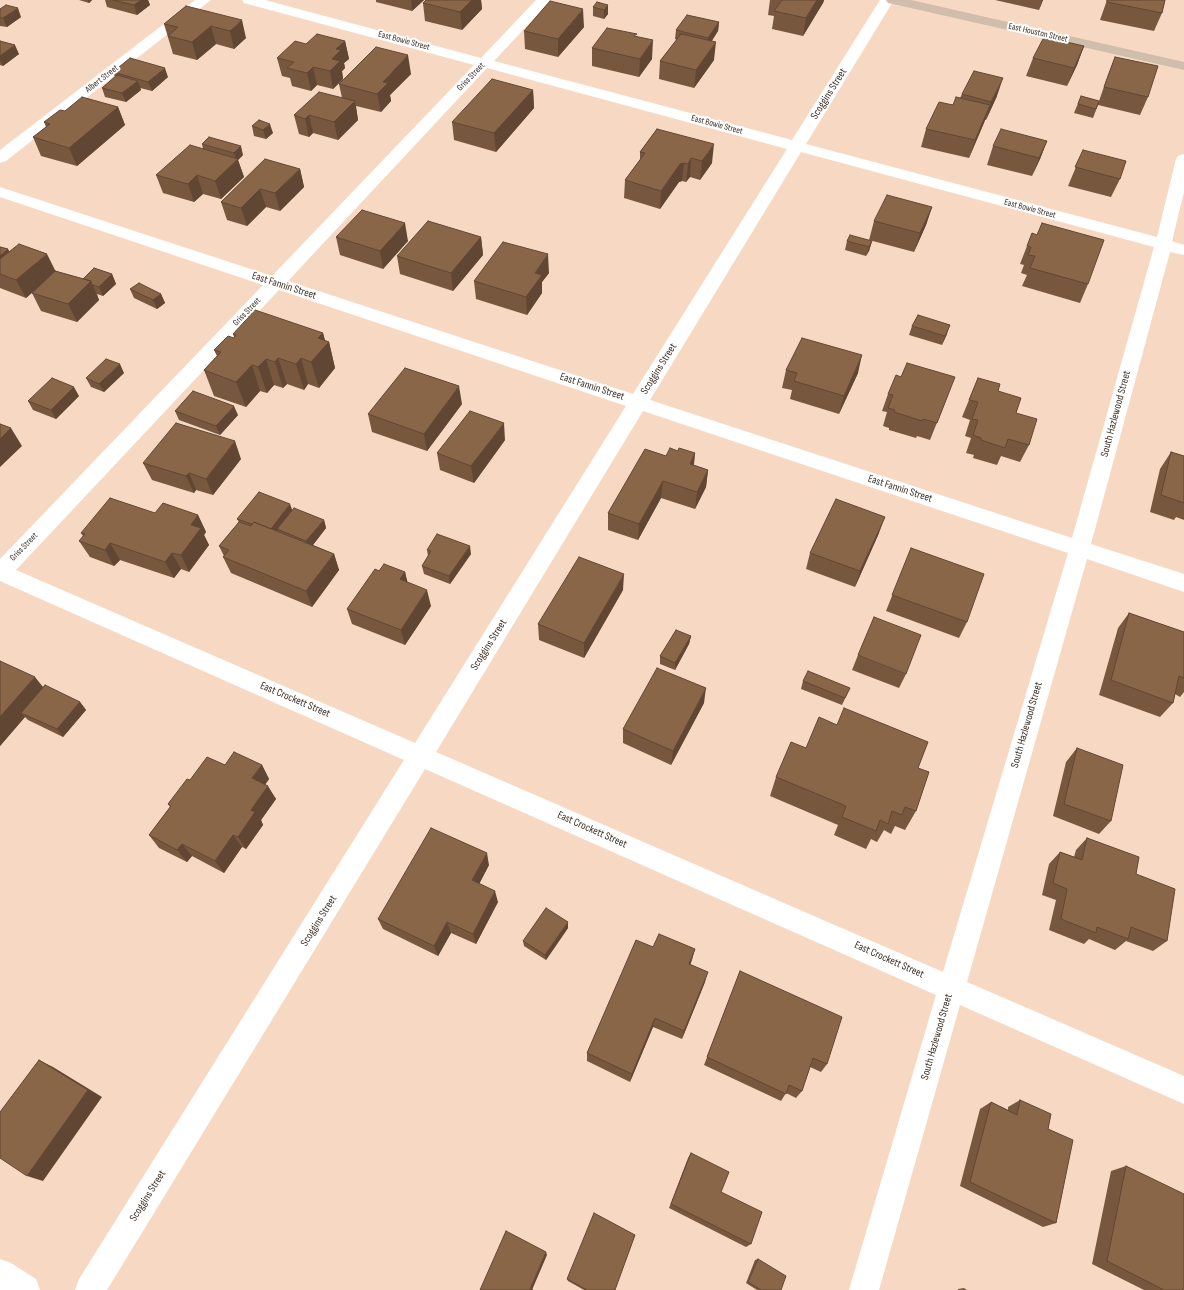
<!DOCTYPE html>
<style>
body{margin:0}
canvas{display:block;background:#f7d9c3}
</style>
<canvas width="1184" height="1290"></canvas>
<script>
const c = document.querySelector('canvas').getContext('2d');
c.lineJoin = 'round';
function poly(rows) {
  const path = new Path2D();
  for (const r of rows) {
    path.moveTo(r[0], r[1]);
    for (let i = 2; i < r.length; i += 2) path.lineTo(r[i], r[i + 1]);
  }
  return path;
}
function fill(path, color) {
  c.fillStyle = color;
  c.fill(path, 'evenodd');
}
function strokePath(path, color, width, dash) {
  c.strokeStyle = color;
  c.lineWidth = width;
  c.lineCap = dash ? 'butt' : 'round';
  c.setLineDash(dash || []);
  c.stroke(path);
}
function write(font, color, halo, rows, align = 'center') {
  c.font = font + ' "Sofia Sans Condensed",sans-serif';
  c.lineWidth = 4;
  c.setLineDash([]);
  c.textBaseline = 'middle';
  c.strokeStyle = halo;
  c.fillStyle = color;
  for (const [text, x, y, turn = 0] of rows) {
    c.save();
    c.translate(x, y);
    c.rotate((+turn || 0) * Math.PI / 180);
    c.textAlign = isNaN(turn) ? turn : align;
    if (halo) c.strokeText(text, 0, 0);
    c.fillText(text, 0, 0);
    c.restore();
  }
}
const minor = poly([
 [195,0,211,0,6,161,0,163,0,150,195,0],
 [242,0,265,0,481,58,536,0,551,0,494,61,792,140,880,0,894,0,806,144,1157,237,1176,159,1178,156,1184,154,1184,192,1172,241,1184,245,1184,255,1170,252,1091,544,1184,574,1184,592,1087,559,967,982,1184,1076,1184,1104,960,1005,879,1290,849,1290,936,995,425,769,107,1290,75,1290,79,1279,404,760,0,581,0,559,263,285,0,197,0,187,272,276,474,65,244,3,242,0],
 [487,68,787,149,633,394,288,281,487,68],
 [801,152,1154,247,1072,538,650,400,801,152],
 [279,290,626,406,415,743,16,570,279,290],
 [643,411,1068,553,943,972,436,752,643,411]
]);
const tertiary = poly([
 [0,1259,11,1263,36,1279,40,1290,0,1290,0,1259]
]);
const secondary = poly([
 [886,0,911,0,1184,62,1184,70,893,4,888,3,886,0]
]);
const wall = poly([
 [79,0,92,0,89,3],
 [105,0,148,0,150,5,137,15,107,7],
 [376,0,424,0,412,11,376,2],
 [426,0,481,0,482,9,462,30,425,21,423,3],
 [770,0,824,0,823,3,803,36,772,29,774,16,768,15],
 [995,0,1043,0,1039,10],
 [1107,0,1165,0,1162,13,1154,31,1100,20],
 [608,5,608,14,604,19,593,16,593,7],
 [186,6,246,38,234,49,216,44,197,60,173,54,164,24],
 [0,9,21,17,7,27,0,26],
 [719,22,718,31,712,41,714,60,694,88,659,79,660,61,677,40,675,39,676,30],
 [584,27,558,57,525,49,524,31],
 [637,37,652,59,639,77,592,66,592,48],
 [0,41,19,54,3,66,0,65],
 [345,41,349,59,344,63,345,68,342,71,343,79,333,89,317,85,311,91,292,86,290,78,282,76,277,58,306,44],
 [1084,46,1077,65,1067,86,1026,76,1033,58],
 [1115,57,1148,97,1140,115,1098,105,1093,118,1074,113,1081,96,1099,101,1108,75],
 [113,72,168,77,152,91,140,88,141,90,126,102,105,97,102,88,115,77],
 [411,74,390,95,391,101,381,112,356,106,358,120,338,140,313,133,309,137,299,134,294,115,342,98,339,84],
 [533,90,534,108,496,152,454,140,452,122],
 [962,94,997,96,986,120,985,120,969,158,921,147,926,129,960,98],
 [118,107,125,125,77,166,41,156,33,137,46,127,44,122,65,111],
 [259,120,273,133,266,139,254,136,252,126],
 [657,129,712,163,700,180,690,177,686,182,682,181,679,182,660,209,624,198,625,180,640,160,640,152],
 [1047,141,1040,159,1032,176,987,165,993,146],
 [202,144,243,155,238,160,244,177,221,199,203,194,194,202,163,193,156,175,203,149],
 [1083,150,1120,179,1111,197,1068,186],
 [300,169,304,187,280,211,266,207,247,226,227,220,221,202],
 [932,207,926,225,914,252,869,240,874,221],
 [1032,233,1088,284,1080,303,1022,286,1027,275,1021,273,1024,265,1020,264],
 [336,237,408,241,383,269,340,255],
 [481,237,483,255,453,291,400,274,397,256],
 [847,241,872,241,869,251,866,256,845,250],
 [0,247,8,249,9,252,56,271,83,279,112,274,116,284,103,296,97,294,99,300,77,322,41,311,32,293,34,291,26,298,0,288],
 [549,273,542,282,542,293,527,315,476,299,474,281],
 [130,289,161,294,165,303,157,309,134,298],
 [912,326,947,334,942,345,909,335],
 [323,333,325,341,329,342,335,368,319,388,308,384,304,390,287,384,283,388,274,385,267,393,260,391,246,407,214,396,204,370,217,356,214,350,234,338,234,337,233,334],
 [786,370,858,373,839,414,790,399,792,390,782,388],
 [124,373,104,392,91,387,86,378],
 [978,378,998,391,1016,413,1029,445,1020,462,1001,456,997,465,973,458,974,455,966,453,971,438,965,436,970,420,962,417],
 [888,394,948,395,930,440,917,436,916,438,889,430,889,428,883,426,887,412,882,411],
 [79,396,56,419,33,410,28,401],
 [462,404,427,451,372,432,368,414],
 [175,411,238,415,220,435,179,420],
 [505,440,474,483,440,470,437,453],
 [678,451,695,453,694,465,708,470,706,487,695,509,661,498,638,540,608,530,608,513,666,456],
 [1171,452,1184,456,1184,520,1176,517,1174,520,1150,512,1160,469],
 [241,459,213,495,196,490,194,493,152,480,143,463],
 [292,511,324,520,326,528,313,545,334,554,339,570,312,607,231,573,223,557,224,556,219,546,239,522,237,519],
 [155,513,198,515,206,532,204,535,209,545,189,572,181,569,174,578,120,560,114,566,90,557,79,541,83,536,81,533],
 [879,533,855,587,806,569,810,553],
 [911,548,967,622,959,638,886,611],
 [427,550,471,554,450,584,424,574,422,566,428,556],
 [379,571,405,572,407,582,431,606,405,645,352,624,347,609],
 [623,590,584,658,539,640,538,624],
 [1129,613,1184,632,1184,692,1180,697,1175,694,1173,703,1160,717,1099,695,1118,628],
 [691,636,689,644,675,670,660,664,660,656],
 [858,655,906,674,899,688,852,670],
 [0,661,43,687,80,702,86,710,63,737,28,720,25,717,0,746],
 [803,681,850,688,842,705,801,689],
 [704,703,671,765,623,743,623,729],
 [806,748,918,768,916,811,905,830,895,826,891,834,884,830,877,842,871,839,866,849,834,835,838,825,770,796,776,777],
 [1077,748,1111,821,1099,834,1053,816,1066,762],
 [225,765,262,765,269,779,265,785,276,799,261,820,263,825,246,849,242,847,224,873,192,856,187,862,159,848,149,835,170,807,168,804,190,780],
 [1087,838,1136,874,1167,941,1153,951,1126,941,1115,950,1089,939,1084,944,1049,930,1056,900,1042,895,1049,864,1060,852,1074,857,1076,850],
 [489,865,479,884,498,902,476,944,451,933,438,956,383,929,378,919],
 [568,928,546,960,524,946,523,941],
 [653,947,695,949,690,964,705,982,682,1039,653,1027,630,1082,587,1061,587,1053],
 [740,971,827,1064,821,1072,810,1067,802,1091,796,1098,786,1093,781,1101,704,1065],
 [1020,1100,1048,1129,1056,1223,1043,1227,960,1186,980,1109,991,1102,1008,1110,1008,1107],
 [691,1153,721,1192,751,1244,746,1247,669,1208,688,1158],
 [1126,1166,1183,1290,1144,1290,1092,1264,1111,1171],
 [758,1259,781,1290,757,1290,746,1283,755,1260],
 [567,1279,615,1290,584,1290,568,1281],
 [964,1288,967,1290,958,1290,958,1289]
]);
const shadedWall = poly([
 [88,0,92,0,89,3],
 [141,0,148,0,150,5,137,15,134,5],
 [411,0,424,0,412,11],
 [472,0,481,0,482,9,462,30,460,12],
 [817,0,824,0,823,3,803,36,806,18],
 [1042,0,1043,0,1039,10],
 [608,5,608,14,604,19,604,10],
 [18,8,21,17,7,27,3,18],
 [583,9,584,27,558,57,558,39],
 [242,20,246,38,234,49,230,31],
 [719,22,718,31,707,47,708,38],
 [211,26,216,44,197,60,192,42],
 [653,40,652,59,639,77,640,59],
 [345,41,349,59,344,63,345,68,342,71,343,79,333,89,330,71,332,59,336,49],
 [716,42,714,60,694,88,696,70],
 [15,45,19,54,3,66,0,60,0,56],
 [1084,46,1077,65,1067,86,1074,68],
 [408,55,411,74,390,95,391,101,381,112,377,94,383,82],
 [313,67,317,85,311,91,307,73],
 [165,68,168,77,152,91,148,82],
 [1003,78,997,96,986,120,991,102],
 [138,81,141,90,126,102,122,93],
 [533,90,534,108,496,152,494,133],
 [355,101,358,120,338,140,334,122],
 [990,105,984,123,969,158,975,140],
 [118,107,125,125,77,166,69,148],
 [309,115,313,133,309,137,305,119],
 [270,124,273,133,266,139,263,130],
 [1047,141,1040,159,1032,176,1039,158],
 [714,144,712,163,700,180,702,161],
 [241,146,243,155,238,160,244,177,221,199,215,181,236,161,234,153],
 [691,158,690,177,686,182,688,164],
 [684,163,682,181,679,182,660,209,661,191,680,164],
 [300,169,304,187,280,211,275,193],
 [197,175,203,194,194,202,188,184],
 [260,189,266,207,247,226,241,208],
 [932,207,926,225,914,252,920,233],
 [405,223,408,241,383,269,380,251],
 [481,237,483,255,453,291,451,273],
 [872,241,869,251,866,256,869,247],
 [8,249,13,259,0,262,0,256],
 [47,254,56,272,26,298,16,280],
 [548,254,549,273,542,282,542,293,527,315,526,297,535,273],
 [112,274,116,284,103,296,99,287],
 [91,281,99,300,77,322,68,304],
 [161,294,165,303,157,309,153,300],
 [950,325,947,334,942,345,945,336],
 [323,333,326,344,329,342,335,368,319,388,311,362,318,338],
 [862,355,858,373,839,414,844,396],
 [278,358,287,384,283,388,275,362],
 [301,358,308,384,304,390,296,364],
 [266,359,274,385,267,393,258,367],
 [120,364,124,373,104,392,99,384],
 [252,365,260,391,246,407,236,382],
 [459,386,462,404,427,451,424,434],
 [74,387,79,396,56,419,51,410],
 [234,406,238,415,220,435,216,426],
 [504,423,505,440,474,483,471,466],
 [11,428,22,446,0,467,0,439],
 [235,441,241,459,213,495,206,479],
 [695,453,693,470,690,464],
 [708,470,706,487,695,509,697,492],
 [189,473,196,490,194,493,186,476],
 [663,481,661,498,638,540,639,524],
 [290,504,293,512,277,529,278,532,269,531],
 [198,515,206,532,204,535,209,545,189,572,181,555,191,525],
 [885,517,879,533,855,587,860,571],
 [324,520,326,528,309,550,306,541],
 [110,543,120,560,114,566,105,550],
 [470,546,471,554,450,584,449,576],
 [172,553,181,569,174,578,165,562],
 [334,554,339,570,312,607,306,591],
 [405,572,409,588,400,579],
 [624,574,623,590,584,658,584,643],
 [427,590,431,606,405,645,401,630],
 [691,636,689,644,675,670,675,663],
 [35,677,47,692,21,713,25,717,0,746,0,717],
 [706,688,704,703,671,765,673,751],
 [80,702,86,710,63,737,57,729],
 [262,765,269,779,260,791,252,778],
 [268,786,276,799,261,820,263,825,246,849,238,837,251,810],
 [233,835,242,847,224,873,215,861],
 [182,844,192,856,187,862,177,850],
 [487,853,489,865,475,892,472,880],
 [495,891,498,902,476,944,473,934],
 [447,922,451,933,438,956,434,946],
 [568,922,568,928,546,960,545,955],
 [695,949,692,960,687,974,689,964],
 [708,972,705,982,682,1039,684,1031],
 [655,1018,653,1027,630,1082,632,1074],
 [39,1060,53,1067,102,1097,43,1181,27,1176],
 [546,1252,547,1255,532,1290,530,1289]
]);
const building = poly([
 [113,0,141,0,134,5,113,0],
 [426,0,472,0,460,12,423,3,426,0],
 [782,0,817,0,806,18,774,11,782,0],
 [1107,0,1165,0,1162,13,1107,2,1107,0],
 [550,1,583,9,558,39,524,31,550,1],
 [597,2,608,5,604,10,593,7,597,2],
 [6,5,18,8,3,18,0,18,0,9,6,5],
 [186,6,242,20,230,31,211,26,192,42,168,36,178,27,164,24,186,6],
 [687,15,719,22,708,38,676,30,687,15],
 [607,28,637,34,634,36,653,40,640,59,592,48,607,28],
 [317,34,345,41,336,49,341,50,332,59,340,61,330,71,313,67,307,73,287,68,294,62,277,58,295,41,306,44,317,34],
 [681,34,716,42,696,70,660,61,681,34],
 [1044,37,1084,46,1074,68,1033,58,1044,37],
 [0,41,15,45,0,56,0,41],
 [376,47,408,55,383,82,388,83,377,94,339,84,376,47],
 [1115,57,1158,66,1148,97,1104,87,1115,57],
 [130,58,165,68,148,82,113,72,130,58],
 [974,71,1003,78,991,102,962,94,974,71],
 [117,75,138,81,122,93,102,88,117,75],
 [492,79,533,90,494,133,452,122,492,79],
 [319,92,355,101,334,122,309,115,305,119,294,115,319,92],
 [1081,96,1099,101,1096,109,1078,104,1081,96],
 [82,97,118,107,69,148,33,137,50,124,44,122,60,110,65,111,82,97],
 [956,97,990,105,975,140,926,129,939,102,953,105,956,97],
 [259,120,270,124,263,130,252,126,259,120],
 [657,129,714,144,702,161,691,158,688,164,684,163,680,164,661,191,625,180,645,153,640,152,657,129],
 [1001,129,1047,141,1039,158,993,146,1001,129],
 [209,137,241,146,234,153,202,144,209,137],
 [190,145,238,159,215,181,197,175,188,184,156,175,190,145],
 [1083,150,1126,161,1120,179,1075,167,1083,150],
 [265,159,300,169,275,193,260,189,241,208,221,202,265,159],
 [887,195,932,207,920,233,874,221,887,195],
 [362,210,405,223,380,251,336,237,362,210],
 [428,221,481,237,451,273,397,256,428,221],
 [1042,223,1104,240,1088,284,1030,268,1035,256,1028,255,1031,247,1027,246,1032,233,1037,235,1042,223],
 [850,235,872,241,869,247,847,241,850,235],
 [503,242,548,254,535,273,542,275,526,297,474,281,503,242],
 [19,244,47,254,16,280,0,274,0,259,19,244],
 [0,247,8,249,0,256,0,247],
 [94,268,112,274,99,287,92,285,91,281,83,279,94,268],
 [55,271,91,281,68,304,32,293,55,271],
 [139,283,161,294,153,300,130,289,139,283],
 [255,310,323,333,318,338,329,342,311,362,301,358,296,364,278,358,275,362,266,359,258,367,252,365,236,382,204,370,221,352,214,350,228,336,234,338,236,335,233,334,255,310],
 [918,315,950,325,945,336,912,326,918,315],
 [802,338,862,355,844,396,794,381,797,373,786,370,802,338],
 [106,359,120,364,99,384,86,378,106,359],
 [907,363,955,377,937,423,923,419,922,421,894,412,895,410,888,408,893,395,888,394,896,375,901,377,907,363],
 [405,368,459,386,424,434,368,414,405,368],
 [52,378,74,387,51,410,28,401,52,378],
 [978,378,1000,384,998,391,1021,398,1016,413,1037,419,1029,445,1008,439,1005,448,981,440,981,438,973,435,978,420,972,419,978,402,969,400,978,378],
 [193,391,234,406,216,426,175,411,193,391],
 [470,411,504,423,471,466,437,453,470,411],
 [176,423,235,441,206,479,189,473,186,476,143,463,176,423],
 [0,424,11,428,0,439,0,424],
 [670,448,678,451,679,448,695,453,690,464,708,470,697,492,663,481,639,524,608,513,645,449,666,456,670,448],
 [1171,452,1184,456,1184,503,1161,495,1171,452],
 [259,492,290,504,271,529,254,522,252,524,237,519,259,492],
 [110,498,155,513,163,503,198,515,191,525,201,528,181,555,172,553,165,562,110,543,105,550,79,541,85,534,81,533,110,498],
 [836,499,885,517,860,571,810,553,836,499],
 [294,508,324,520,306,541,277,529,294,508],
 [239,522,251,526,254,522,334,554,306,591,223,557,229,550,219,546,239,522],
 [437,534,470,546,449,576,422,566,431,551,427,550,437,534],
 [911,548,984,574,967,622,892,595,911,548],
 [579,557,624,574,584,643,538,624,579,557],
 [384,564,405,572,400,579,427,590,401,630,347,609,375,569,379,571,384,564],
 [1129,613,1184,632,1184,678,1179,676,1173,703,1111,680,1129,613],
 [874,617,921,635,906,674,858,655,874,617],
 [676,630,691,636,675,663,660,656,676,630],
 [0,661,35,677,0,717,0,661],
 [657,668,706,688,673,751,623,729,657,668],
 [808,671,850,688,845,698,803,681,808,671],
 [45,685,80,702,57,729,21,713,45,685],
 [844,708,928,742,918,768,929,772,916,811,905,807,902,815,892,811,888,824,880,820,876,831,842,817,846,806,776,777,791,742,806,748,819,717,837,725,844,708],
 [1077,748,1123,765,1111,821,1064,804,1077,748],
 [234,752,262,765,252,778,268,786,251,810,255,812,238,837,233,835,215,861,182,844,177,850,149,835,171,806,168,804,187,779,190,780,207,757,225,765,234,752],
 [431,828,487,853,472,880,495,891,473,934,447,922,434,946,378,919,431,828],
 [1087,838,1139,857,1136,874,1175,889,1167,941,1131,927,1128,939,1097,927,1096,933,1061,919,1067,889,1053,883,1060,852,1082,860,1087,838],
 [546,908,568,922,545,955,523,941,546,908],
 [659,934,695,949,689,964,708,972,684,1031,655,1018,632,1074,587,1053,636,940,653,947,659,934],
 [740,971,842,1017,827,1064,813,1058,802,1091,789,1085,786,1094,707,1057,740,971],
 [39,1060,88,1090,27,1176,0,1158,0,1112,39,1060],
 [1020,1100,1051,1114,1048,1129,1073,1140,1056,1223,970,1182,991,1102,1017,1115,1020,1100],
 [691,1153,729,1172,721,1192,762,1212,751,1244,671,1204,691,1153],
 [1126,1166,1184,1194,1184,1287,1183,1290,1164,1290,1107,1261,1126,1166],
 [594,1213,635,1235,615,1290,587,1290,567,1279,594,1213],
 [506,1231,546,1252,530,1289,533,1290,480,1290,506,1231],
 [758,1259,786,1276,781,1290,761,1290,748,1282,758,1259]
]);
const farStreetnames = [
 ["East Houston Street",1038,33,13],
 ["East Bowie Street",404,41,15],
 ["Griss Street",471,77,-46],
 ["Albert Street",102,79,-38],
 ["East Bowie Street",717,125,15],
 ["East Bowie Street",1030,209,15],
 ["Griss Street",247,312,-46],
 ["Griss Street",24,547,-46]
];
const streetNames = [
 ["Scoggins Street",829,94,-58],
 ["East Fannin Street",284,286,18],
 ["Scoggins Street",659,369,-58],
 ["East Fannin Street",592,387,18],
 ["South Hazlewood Street",1116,414,-75],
 ["East Fannin Street",900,489,18],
 ["Scoggins Street",489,645,-58],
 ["East Crockett Street",295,700,23],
 ["South Hazlewood Street",1027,725,-74],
 ["East Crockett Street",592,830,24],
 ["Scoggins Street",319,921,-58],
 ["East Crockett Street",889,960,24],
 ["South Hazlewood Street",937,1037,-74],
 ["Scoggins Street",148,1196,-58]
];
fill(minor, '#fff');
fill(tertiary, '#fff');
fill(secondary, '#d0bdac');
fill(wall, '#77583f');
fill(shadedWall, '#614733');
fill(building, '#8a6649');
strokePath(building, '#614733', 1);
write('9px', '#3c3027', '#fff', farStreetnames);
write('11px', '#3c3027', '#fff', streetNames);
</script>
